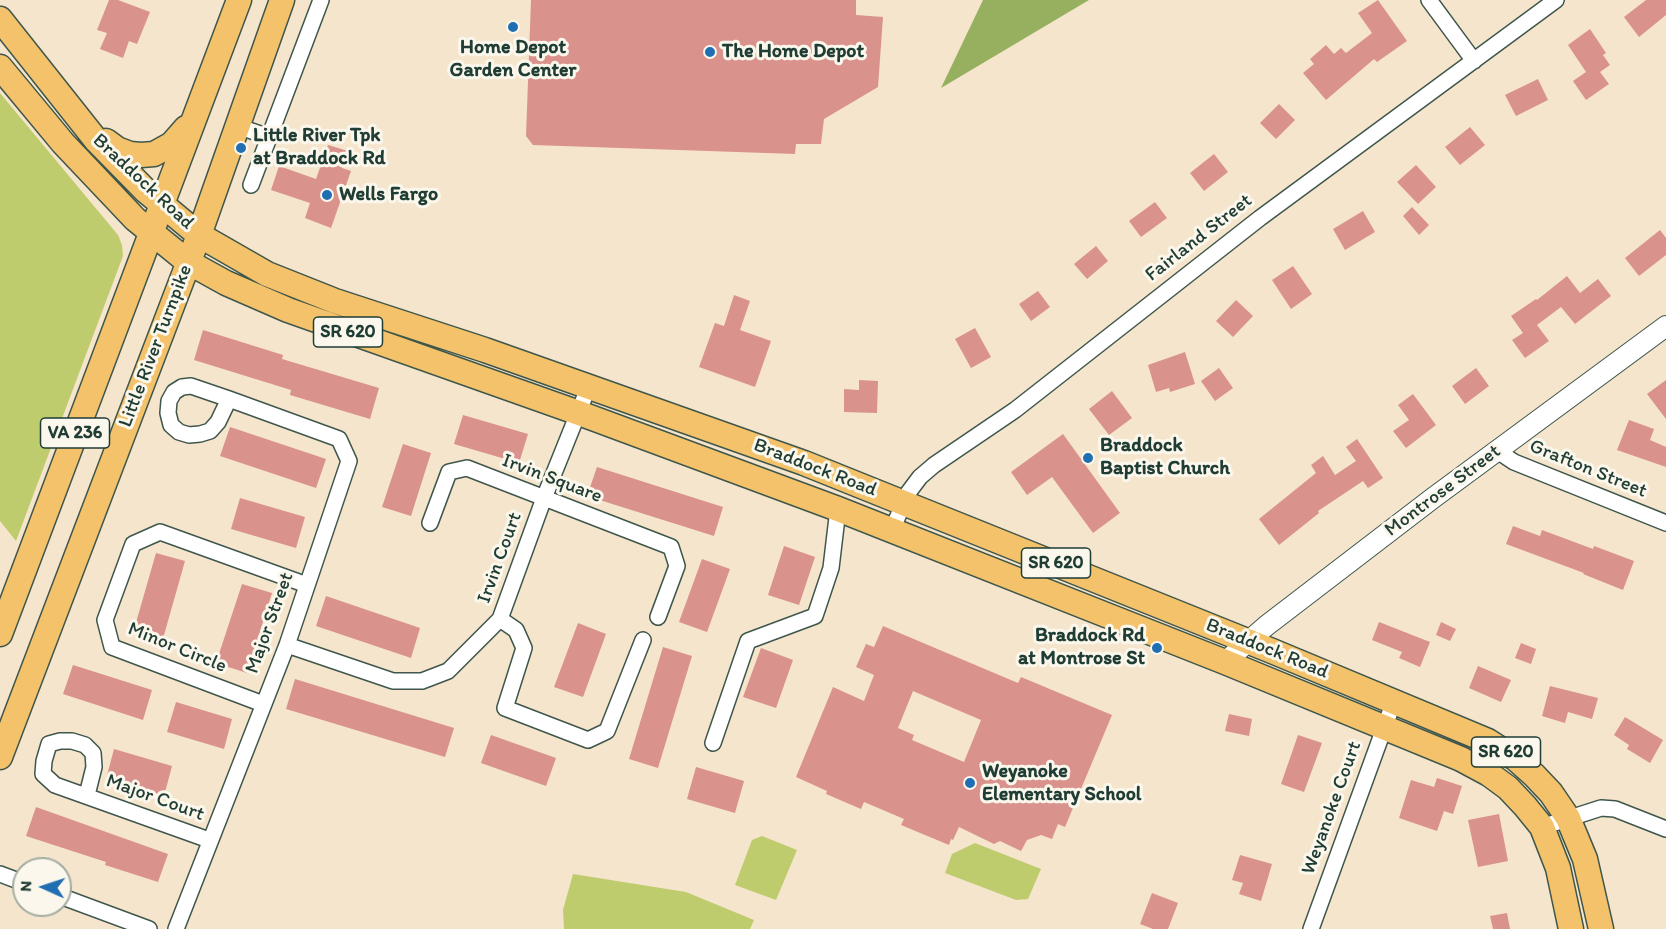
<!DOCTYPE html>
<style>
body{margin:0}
#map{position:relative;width:1666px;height:929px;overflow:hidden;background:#f5e5cd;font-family:Itim,sans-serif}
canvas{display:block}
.north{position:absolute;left:12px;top:857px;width:60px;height:60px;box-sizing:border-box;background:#fbf7ec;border:2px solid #a3ada2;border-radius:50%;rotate:273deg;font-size:16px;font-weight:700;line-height:24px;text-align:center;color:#1f3d34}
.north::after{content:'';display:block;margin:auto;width:21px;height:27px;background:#1f6fb2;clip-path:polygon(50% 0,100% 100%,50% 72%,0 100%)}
</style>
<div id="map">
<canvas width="1666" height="929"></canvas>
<div class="north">N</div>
</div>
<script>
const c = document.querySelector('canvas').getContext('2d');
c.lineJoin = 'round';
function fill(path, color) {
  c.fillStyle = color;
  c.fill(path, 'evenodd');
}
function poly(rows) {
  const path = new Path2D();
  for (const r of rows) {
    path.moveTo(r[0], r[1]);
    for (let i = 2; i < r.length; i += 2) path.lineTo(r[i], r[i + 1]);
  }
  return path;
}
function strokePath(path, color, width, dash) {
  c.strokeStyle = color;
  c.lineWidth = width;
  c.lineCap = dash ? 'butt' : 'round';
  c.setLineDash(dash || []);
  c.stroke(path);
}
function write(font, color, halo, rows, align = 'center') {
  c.font = font + ' Itim,sans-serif';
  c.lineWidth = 6;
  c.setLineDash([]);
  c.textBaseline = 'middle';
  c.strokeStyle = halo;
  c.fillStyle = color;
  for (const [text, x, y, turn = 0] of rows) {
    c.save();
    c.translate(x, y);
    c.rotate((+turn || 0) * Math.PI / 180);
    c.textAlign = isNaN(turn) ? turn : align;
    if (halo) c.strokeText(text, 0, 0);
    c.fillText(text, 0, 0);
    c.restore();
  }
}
const green = poly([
 [0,93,118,235,122,245,123,256,16,541,0,521],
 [762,836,797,850,776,900,735,885,752,840],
 [975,843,1041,869,1028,899,1016,900,945,873,952,854],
 [573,874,686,892,754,920,750,929,564,929,563,910]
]);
const forest = poly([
 [983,0,1089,0,941,88]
]);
const building = poly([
 [109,0,118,0,150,12,137,44,129,41,123,58,100,49,107,33,97,30],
 [531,0,856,0,856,15,883,17,878,87,824,119,821,144,796,144,795,154,533,145,526,136],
 [1378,0,1407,41,1377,62,1374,59,1326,100,1303,73,1314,64,1310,59,1326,45,1334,54,1341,48,1346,53,1372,33,1358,13],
 [1646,0,1666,0,1666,15,1639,37,1624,17],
 [1590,29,1606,53,1603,55,1610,65,1600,72,1609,84,1586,100,1573,81,1586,72,1568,45],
 [1538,79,1548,100,1516,116,1505,95],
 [1279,104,1295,120,1276,139,1260,123],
 [1470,127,1485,145,1460,165,1445,147],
 [328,145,348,151,342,168,351,171,331,228,305,218,310,203,271,190,279,166,316,179],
 [1214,154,1228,172,1204,191,1190,173],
 [1416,165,1436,187,1418,204,1397,182],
 [1155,202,1167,218,1141,237,1129,221],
 [1412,207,1429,225,1419,235,1403,216],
 [1363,211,1375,232,1345,250,1333,229],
 [1660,230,1666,238,1666,255,1639,276,1625,258],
 [1096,246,1108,261,1087,279,1074,264],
 [1293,266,1312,294,1291,309,1272,280],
 [1567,276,1580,293,1598,279,1611,296,1575,324,1561,307,1537,325,1549,341,1525,358,1512,340,1523,333,1511,316,1536,299,1537,300],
 [1038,291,1050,307,1031,321,1019,304],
 [734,295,750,301,740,330,771,341,755,387,699,367,715,323,724,326],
 [1236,300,1253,316,1233,337,1216,321],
 [975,328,991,357,971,368,955,339],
 [203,330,283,355,282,359,379,388,370,419,290,395,291,390,194,360],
 [1185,352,1195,384,1170,392,1169,388,1156,392,1148,365],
 [1219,368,1233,388,1215,401,1201,381],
 [1476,368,1489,386,1465,404,1452,386],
 [859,380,878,381,877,413,844,412,844,389,859,390],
 [1666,380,1666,419,1647,394],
 [1112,391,1132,418,1109,435,1089,409],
 [1413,394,1436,425,1406,448,1393,431,1409,420,1398,405],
 [463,415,528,434,519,463,454,444],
 [1629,420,1654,429,1650,440,1666,447,1666,467,1617,450],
 [230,427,326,459,316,488,220,456],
 [1063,434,1120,513,1093,533,1052,477,1027,495,1011,472],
 [1357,439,1383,478,1368,488,1363,481,1318,511,1319,513,1279,545,1259,519,1316,473,1311,465,1323,456,1335,475,1356,461,1346,447],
 [403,444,431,453,411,516,382,507],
 [597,467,723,507,714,536,587,496],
 [240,498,305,517,296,548,231,529],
 [1513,526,1540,536,1542,530,1593,549,1594,546,1634,561,1623,590,1583,574,1584,573,1506,544],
 [784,546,815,557,799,605,768,595],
 [156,553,185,561,162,642,133,633],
 [702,559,730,569,707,632,679,622],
 [242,584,272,593,247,673,216,663],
 [326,596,420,628,411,658,316,626],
 [1379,622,1430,642,1420,667,1399,658,1402,652,1372,640],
 [1441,622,1456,629,1450,641,1436,635],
 [578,623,606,634,583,697,554,687],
 [883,626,1018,683,1021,677,1112,715,1065,827,1058,824,1052,839,1041,835,1027,840,1021,851,1000,841,994,844,959,827,953,840,951,839,949,845,901,825,904,819,864,802,861,809,826,794,827,791,796,777,833,687,864,701,874,675,856,667,866,644,874,647],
 [913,691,981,720,964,762,912,740,914,735,898,728],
 [1521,643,1536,649,1531,664,1515,658],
 [663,647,692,656,658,768,629,759],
 [761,648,793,660,776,708,743,697],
 [73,665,152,690,143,720,63,694],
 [1478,666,1511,680,1501,702,1469,688],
 [295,679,454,728,445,757,286,709],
 [1550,686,1598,698,1592,719,1568,712,1565,723,1542,716],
 [176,702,232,719,224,749,167,732],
 [1229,714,1252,719,1249,736,1225,731],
 [1625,717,1663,740,1650,763,1627,749,1629,745,1614,735],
 [491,735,556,758,546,786,481,763],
 [1298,735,1322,743,1304,792,1281,784],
 [114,749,172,766,164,796,106,779],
 [696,767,744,781,735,813,687,799],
 [1437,778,1462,786,1453,814,1444,811,1437,831,1399,818,1411,780,1434,787],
 [36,807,168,854,158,882,105,865,106,862,26,836],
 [1499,814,1508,861,1478,867,1468,820],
 [1240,855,1272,864,1261,901,1239,894,1243,883,1232,880],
 [1152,893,1178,903,1168,929,1153,929,1140,924],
 [1507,913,1510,929,1493,929,1490,916]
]);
const minor = poly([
 [1429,0,1474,61],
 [237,126,269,137],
 [251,185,321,0],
 [1496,450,1514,462,1666,523],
 [430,523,449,472,467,468,671,547,677,566,658,617],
 [892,530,908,493,920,477,934,465,1015,410,1260,218,1556,0],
 [500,619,516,630,524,648,505,708,588,740,607,731,643,640],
 [287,645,393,681,422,681,448,671,500,619,544,498,589,386],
 [263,704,112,647,105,620,133,544,160,532,307,585],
 [713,743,748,641,815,616,831,568,838,509],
 [87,795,94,767,93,753,85,745,72,741,60,741,49,744,44,761,43,774,55,785,209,840],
 [1542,827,1601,808,1615,809,1666,829],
 [0,874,24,883],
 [60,896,149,929],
 [176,929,287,645,349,461,339,439,229,399,191,386,182,387,174,392,169,401,168,413,171,425,179,432,189,435,200,434,210,431,218,422,229,399],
 [1311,929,1394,701]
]);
const tertiary = poly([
 [1225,662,1266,626,1433,498,1666,326]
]);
const primary = poly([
 [0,19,96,140,146,191,199,235,267,274,335,301,485,350,804,463,1272,651,1488,741,1516,759,1534,775,1551,793,1568,818,1585,859,1601,929],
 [0,67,63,143,135,219,188,262,226,283,288,310,579,413,838,509,1225,662,1461,759,1489,774,1508,788,1525,806,1542,827,1558,868,1571,929],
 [106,141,117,149,130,154,141,155,154,154,172,144,186,128],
 [0,634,239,0],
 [0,757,199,235,282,0]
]);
const markers = [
 [513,27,6,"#1f6fb2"],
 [710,52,6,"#1f6fb2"],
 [241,148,6,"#1f6fb2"],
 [327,195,6,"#1f6fb2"],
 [1088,458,6,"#1f6fb2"],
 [1157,648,6,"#1f6fb2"],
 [970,783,6,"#1f6fb2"]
];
const shields = [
 [348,332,69],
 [75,433,69],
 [1056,563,69],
 [1506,752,69]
];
const shieldNames = [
 ["SR 620",348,332],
 ["VA 236",75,433],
 ["SR 620",1056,563],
 ["SR 620",1506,752]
];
const poiNames = [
 ["Home Depot",513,48,"center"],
 ["Garden Center",513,71,"center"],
 ["The Home Depot",722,52],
 ["Little River Tpk",253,136],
 ["at Braddock Rd",253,159],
 ["Wells Fargo",339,195],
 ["Braddock",1100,446],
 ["Baptist Church",1100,469],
 ["Braddock Rd",1145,636,"right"],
 ["at Montrose St",1145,659,"right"],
 ["Weyanoke",982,772],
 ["Elementary School",982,795]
];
const streetNames = [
 ["Braddock Road",143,182,43],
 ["Fairland Street",1199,238,-38],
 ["Little River Turnpike",156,346,-69],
 ["Braddock Road",815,468,21],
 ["Grafton Street",1588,469,22],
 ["Irvin Square",552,479,21],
 ["Montrose Street",1443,491,-37],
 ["Irvin Court",500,558,-70],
 ["Major Street",270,623,-70],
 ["Minor Circle",177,648,22],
 ["Braddock Road",1267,649,22],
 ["Major Court",155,798,20],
 ["Weyanoke Court",1332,808,-70]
];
fill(green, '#bfcc6d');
fill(forest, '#97b060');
fill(building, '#da928c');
strokePath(minor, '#3f564b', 18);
strokePath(tertiary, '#3f564b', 22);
strokePath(primary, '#3f564b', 27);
strokePath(minor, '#fff', 15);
strokePath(tertiary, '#fff', 20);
strokePath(primary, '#f3c26a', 24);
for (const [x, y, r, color] of markers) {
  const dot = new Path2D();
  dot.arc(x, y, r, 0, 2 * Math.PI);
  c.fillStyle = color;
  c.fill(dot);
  strokePath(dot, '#fbf7ec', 2);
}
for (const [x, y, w] of shields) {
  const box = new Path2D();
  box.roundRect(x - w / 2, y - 15, w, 30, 4.5);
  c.fillStyle = '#fbf7ec';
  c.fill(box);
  strokePath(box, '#1f3d34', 1.5);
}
write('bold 18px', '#1f3d34', null, shieldNames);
write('bold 20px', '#1f3d34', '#fbf7ec', poiNames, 'left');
write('20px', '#1f3d34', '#fbf7ec', streetNames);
</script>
